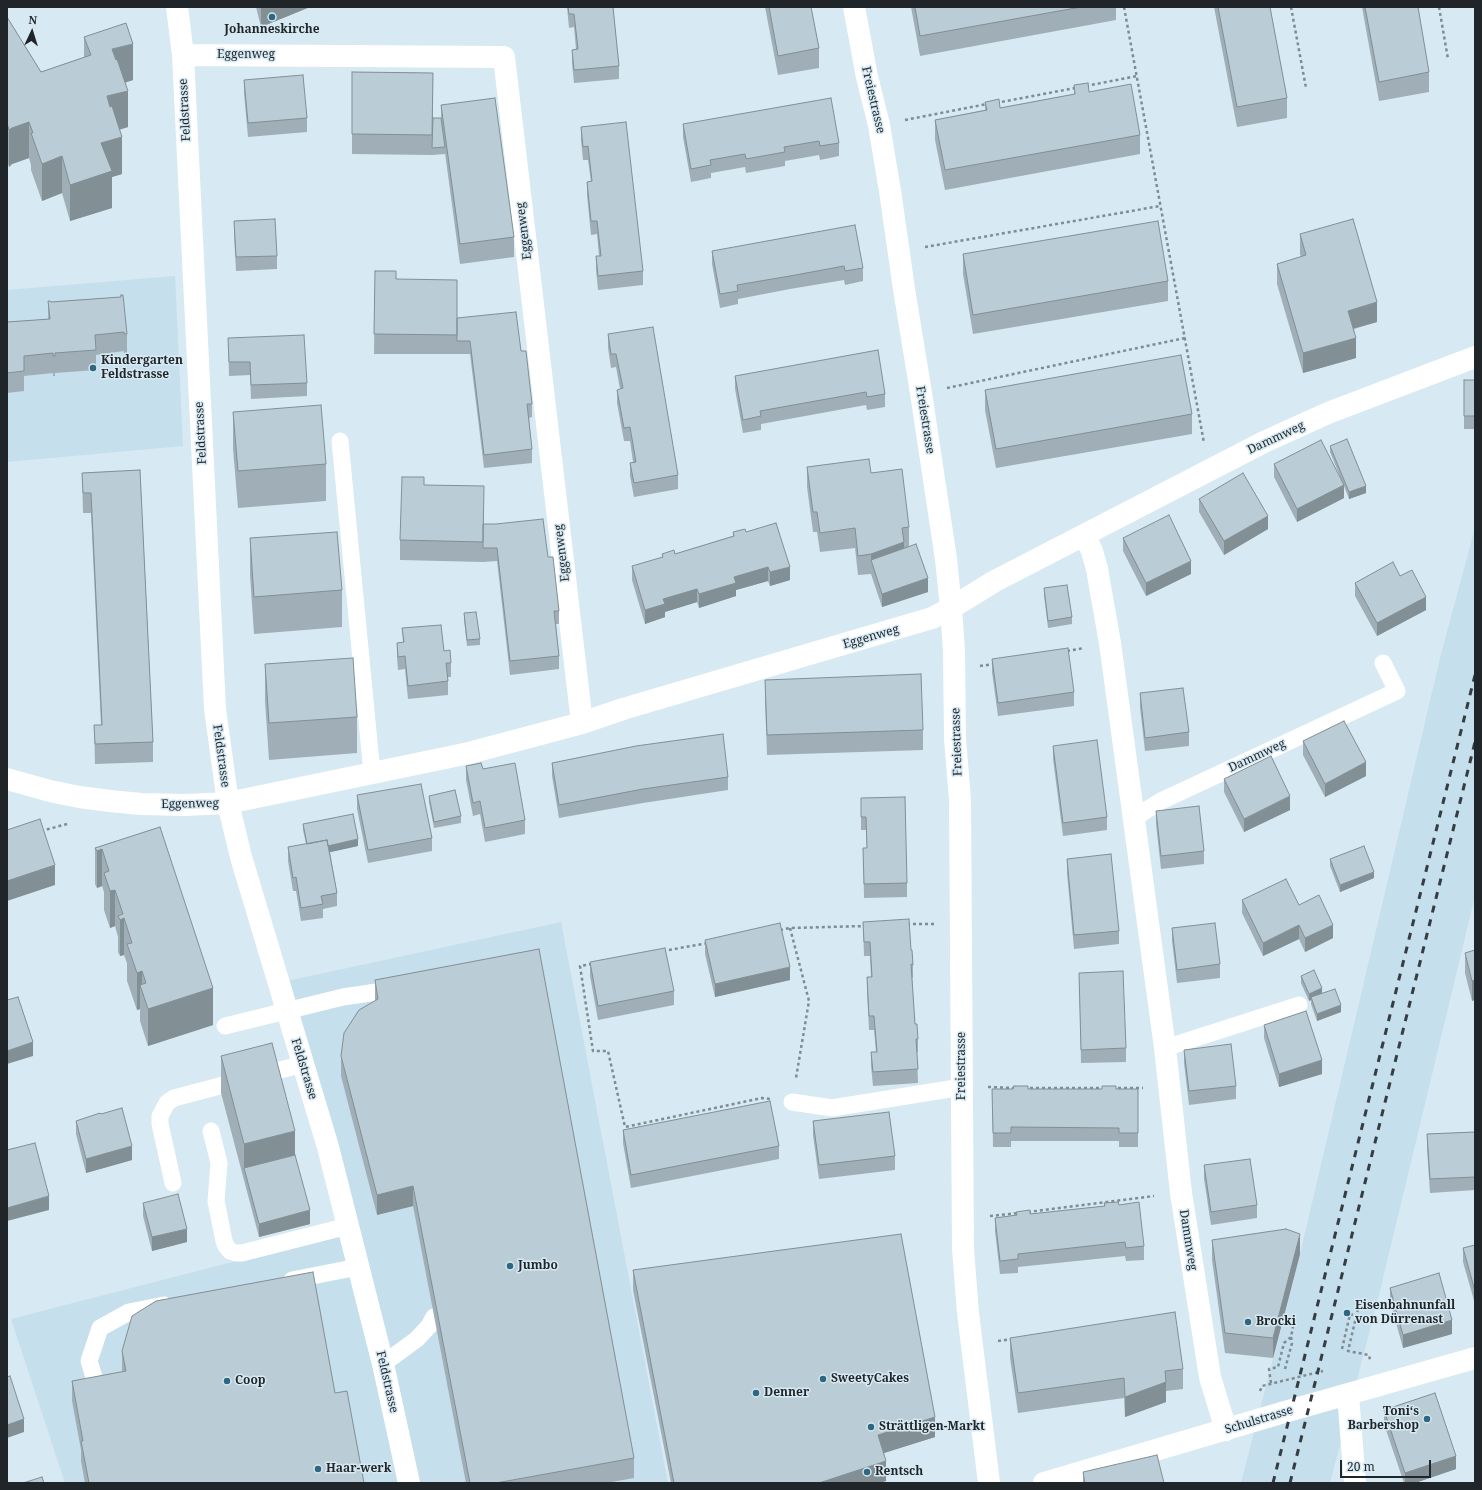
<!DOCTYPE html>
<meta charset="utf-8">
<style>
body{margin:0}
#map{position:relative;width:1482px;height:1490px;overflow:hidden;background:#d7e9f2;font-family:"Noto Serif",serif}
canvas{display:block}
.frame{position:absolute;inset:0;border:8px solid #1f2529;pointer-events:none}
.north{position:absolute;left:12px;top:12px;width:40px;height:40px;-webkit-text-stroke:3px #d7e9f2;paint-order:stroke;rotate:4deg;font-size:11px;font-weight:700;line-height:16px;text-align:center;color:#1f2529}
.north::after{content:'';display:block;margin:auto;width:14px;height:18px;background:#1f2529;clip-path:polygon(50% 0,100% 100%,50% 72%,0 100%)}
.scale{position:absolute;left:1340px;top:1460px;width:91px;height:18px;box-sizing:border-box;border:2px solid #1f2529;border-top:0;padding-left:5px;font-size:12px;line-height:14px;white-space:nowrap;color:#1f2529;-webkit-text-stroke:3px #d7e9f2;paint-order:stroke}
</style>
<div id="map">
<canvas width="1482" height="1490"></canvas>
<div class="frame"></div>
<div class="north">N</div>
<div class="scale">20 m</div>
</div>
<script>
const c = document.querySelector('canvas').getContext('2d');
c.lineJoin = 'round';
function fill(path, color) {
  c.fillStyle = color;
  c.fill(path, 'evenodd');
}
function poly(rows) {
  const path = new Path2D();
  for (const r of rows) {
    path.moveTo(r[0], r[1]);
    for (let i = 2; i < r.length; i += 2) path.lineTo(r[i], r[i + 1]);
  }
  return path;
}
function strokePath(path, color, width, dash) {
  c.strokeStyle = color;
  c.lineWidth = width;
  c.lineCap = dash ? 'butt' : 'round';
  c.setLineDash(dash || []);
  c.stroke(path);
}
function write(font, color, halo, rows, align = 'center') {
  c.font = font + ' "Noto Serif",serif';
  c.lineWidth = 3;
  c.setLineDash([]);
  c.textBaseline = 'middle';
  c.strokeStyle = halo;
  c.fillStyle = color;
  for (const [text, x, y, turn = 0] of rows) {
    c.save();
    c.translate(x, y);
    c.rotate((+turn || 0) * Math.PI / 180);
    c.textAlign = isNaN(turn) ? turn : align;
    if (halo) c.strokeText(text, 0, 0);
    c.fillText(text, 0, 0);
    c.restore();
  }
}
const built = poly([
 [175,276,183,446,7,462,7,290],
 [1475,528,1475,896,1378,1299,1330,1483,1241,1483,1300,1254,1441,654],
 [561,922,668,1483,65,1483,11,1319,349,1232,278,983]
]);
const path = poly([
 [1124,7,1204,443],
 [1291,7,1306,88],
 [1439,7,1448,59],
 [1086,86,1137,76],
 [996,103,1075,88],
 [905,120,987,104],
 [925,247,1160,206],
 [947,388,1185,338],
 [1067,651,1084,648],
 [980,666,995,664],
 [41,831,67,824],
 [907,924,934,924],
 [790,928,809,1001,796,1078],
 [780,930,790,928,866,926],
 [663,951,708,943],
 [592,964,580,966,593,1051,608,1051,625,1127,762,1098,770,1099],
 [988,1087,1015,1088],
 [1024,1088,1105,1088],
 [1112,1088,1143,1088],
 [1028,1212,1154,1196],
 [990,1216,1019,1213],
 [1358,1309,1348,1351,1369,1355,1370,1360],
 [998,1341,1013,1339],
 [1342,1349,1350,1314,1356,1316],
 [1285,1369,1292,1343,1291,1337],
 [1271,1383,1269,1369,1278,1367,1284,1343,1291,1337,1293,1327],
 [1260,1391,1262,1386,1323,1371]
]);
const service = poly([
 [340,441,372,773],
 [1134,818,1161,801,1397,691,1383,663],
 [225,1026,343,997,390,990],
 [1165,1048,1299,1005],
 [792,1102,832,1108,962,1087],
 [211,1131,219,1163,216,1201,224,1241,226,1246,230,1251,236,1253,242,1253,348,1226],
 [173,1183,160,1124,160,1116,167,1103,174,1098,303,1064],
 [292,1280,358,1267],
 [383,1364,417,1339,429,1326,434,1317],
 [100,1396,89,1361,100,1328,129,1312,164,1305]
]);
const minor = poly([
 [177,7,183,55,215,709,228,803,241,857,328,1147,383,1364,409,1483],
 [854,7,867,77,879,125,890,191,904,289,921,393,946,559,951,608,954,651,955,739,960,800,963,1249,968,1313,989,1483],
 [183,55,504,57,582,723],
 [1084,535,1092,551,1097,569,1110,643,1165,1048,1181,1193,1210,1377,1226,1430],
 [7,779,50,791,79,797,110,801,141,804,185,805,228,803,469,753,582,723,623,709,932,618,951,608,995,581,1264,442,1328,413,1475,357],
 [1348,1395,1355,1483]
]);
const tertiary = poly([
 [1044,1483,1281,1413,1475,1358]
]);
const rail = poly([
 [1273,1483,1475,675],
 [1290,1483,1475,742]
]);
const wall = poly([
 [256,7,310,7,261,27],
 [567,7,613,7,619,66,619,79,574,83,572,63,572,50,576,49,574,27,569,28],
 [765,7,811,7,819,48,819,68,778,75],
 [911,7,1116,7,1116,20,920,56],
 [1214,7,1270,7,1287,98,1287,118,1237,127],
 [1362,7,1418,7,1429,72,1429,92,1379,101],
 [7,17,41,72,84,57,84,37,133,80,125,83,128,127,119,130,122,174,112,177,112,208,70,221,62,193,42,201,31,170,31,165,29,158,12,164,9,167,7,160],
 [352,72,433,73,433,139,441,118,441,105,514,237,514,257,460,264,445,153,445,154,432,155,352,154],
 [244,80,307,118,307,132,248,137,244,93],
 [1074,85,1089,92,1140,135,1140,154,945,190,935,140,935,120,985,110,985,102,1000,108,1074,94],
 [683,124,839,143,839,156,820,160,819,155,785,161,785,166,746,173,745,167,711,173,711,178,691,182,683,137],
 [581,127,643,271,643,285,598,290,596,270,596,256,599,256,597,234,591,235,587,195,587,182,591,182,588,160,583,160,581,140],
 [234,221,277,256,277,269,236,271,234,234],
 [1300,234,1377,322,1354,329,1356,358,1303,373,1277,284,1277,264,1301,257,1300,254],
 [712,251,863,268,863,281,845,285,844,280,790,289,738,299,738,304,720,308,712,264],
 [963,254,1168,281,1168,301,973,334,963,274],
 [375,271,396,279,457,318,521,351,532,404,532,417,529,418,532,449,532,463,484,468,470,354,374,354],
 [121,297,127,334,127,354,124,354,124,351,96,355,96,370,55,373,55,376,53,376,53,373,24,376,24,391,7,393,7,322,48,319,48,301,51,302],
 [608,334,678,475,678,489,634,497,630,476,630,463,633,462,630,441,624,441,617,403,617,390,620,389,616,367,611,368,608,348],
 [228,338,307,383,307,396,251,399,250,375,229,376],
 [735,376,885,394,885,407,867,410,866,405,761,424,761,430,743,433,735,389],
 [1464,380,1475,380,1475,429,1464,429],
 [985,390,1192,414,1192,434,996,468,985,410],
 [233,412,326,464,326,501,238,508,233,449],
 [1330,446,1366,493,1349,499,1344,486,1344,498,1297,522,1274,477,1274,464,1341,479,1330,452],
 [807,467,871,473,909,527,909,546,928,592,882,607,871,574,858,575,855,548,820,552,817,532,813,532,807,487],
 [140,470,153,742,153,762,95,764,94,725,101,725,91,513,83,513,82,473],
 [424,485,484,524,548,557,559,611,559,624,556,624,559,656,559,669,510,675,497,561,483,562,400,560,400,540],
 [1199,499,1268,529,1224,555,1199,512],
 [733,532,746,532,790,580,770,586,768,581,736,590,736,596,699,608,697,602,665,612,665,617,645,624,632,580,632,566,662,558,662,554,675,554,733,536],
 [250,538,342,590,342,627,254,634,250,575],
 [1123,538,1191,574,1146,596,1123,551],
 [1400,576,1426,610,1377,636,1355,596,1355,583],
 [1044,588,1072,617,1072,624,1048,628,1044,595],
 [464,613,480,639,480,645,467,646,464,620],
 [402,628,451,663,451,677,448,677,448,695,408,699,405,669,398,670,397,657,397,643,403,642],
 [992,659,1074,692,1074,706,998,716,992,672],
 [265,664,357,717,357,753,269,760,265,701],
 [765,680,923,730,923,750,767,755,765,700],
 [1140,693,1189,732,1189,746,1145,751,1140,707],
 [1303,741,1366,776,1325,797,1303,755],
 [1053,746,1107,817,1107,830,1063,836,1053,759],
 [552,763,728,777,728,790,643,803,559,818,552,776],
 [466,766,525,820,525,834,485,842,480,814,473,816,466,780],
 [1224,779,1290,810,1244,832,1224,792],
 [357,795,432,838,432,851,368,863,357,809],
 [429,796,461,816,461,823,434,828,429,802],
 [861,798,907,883,907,897,864,898,863,848,867,848,866,830,861,830],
 [1156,811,1204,851,1204,864,1161,869,1156,824],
 [303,824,358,846,330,852,337,893,337,906,323,909,323,918,301,921,296,891,293,891,288,861,288,847,306,844,303,830],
 [160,827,213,1025,148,1046,140,1021,140,1009,137,1010,127,981,127,963,124,955,120,956,118,952,118,937,115,926,110,928,104,910,104,892,102,886,97,888,95,884,95,848],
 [1067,859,1119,931,1119,944,1074,949,1067,873],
 [1330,859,1374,878,1340,892,1330,866],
 [1242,900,1299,905,1333,938,1305,952,1299,939,1263,956,1242,913],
 [863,922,911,950,913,965,913,978,912,978,915,1024,918,1039,918,1052,917,1052,918,1083,873,1086,871,1066,871,1052,876,1052,874,1030,869,1030,867,991,867,977,871,977,870,956,864,956],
 [1172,928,1220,964,1220,978,1177,983,1172,941],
 [705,940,790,980,715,997,705,954],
 [1475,950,1472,1001,1465,973,1465,953],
 [590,962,674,991,674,1005,598,1020,590,976],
 [1079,973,1126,1048,1126,1062,1081,1063],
 [1301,976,1322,993,1341,1012,1317,1021,1311,1004,1311,1000,1309,1001,1301,983],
 [375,980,634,1458,634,1478,606,1483,466,1483,413,1206,377,1215,341,1076,341,1056,375,1001],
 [1264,1025,1322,1074,1279,1087,1264,1038],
 [1184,1050,1236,1086,1236,1099,1189,1105,1184,1063],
 [221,1056,295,1155,310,1224,259,1237,221,1093],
 [992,1089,1138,1089,1138,1147,1119,1147,1119,1141,1011,1141,1011,1147,993,1147],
 [76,1121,132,1160,86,1173,76,1134],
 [813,1121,895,1156,895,1170,819,1179,813,1135],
 [623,1130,779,1146,779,1159,631,1188,623,1143],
 [1475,1132,1475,1190,1430,1193,1427,1148,1427,1134],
 [1204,1165,1257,1205,1257,1218,1211,1225,1204,1179],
 [143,1203,187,1242,152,1251,143,1216],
 [1104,1203,1119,1205,1144,1246,1144,1260,1126,1261,1125,1256,1018,1267,1018,1273,1000,1274,995,1231,995,1218,1016,1215,1016,1212,1030,1214,1104,1206],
 [1212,1240,1300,1254,1273,1358,1225,1353,1212,1260],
 [1475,1245,1475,1304,1463,1262,1463,1248],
 [633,1270,935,1437,883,1453,886,1481,879,1483,671,1483,633,1290],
 [1390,1288,1452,1334,1403,1348,1390,1301],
 [1010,1338,1183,1369,1183,1389,1166,1391,1166,1402,1125,1417,1124,1398,1018,1413,1010,1358],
 [122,1351,335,1393,364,1483,85,1483,81,1461,81,1450,72,1401,72,1381,122,1372],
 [1384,1410,1456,1469,1415,1483,1404,1483,1384,1424],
 [1083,1472,1164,1483,1083,1483]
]);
const shadedWall = poly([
 [261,7,310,7,261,27],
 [133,44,133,80,112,86,112,49],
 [128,91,128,127,107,133,107,96],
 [29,122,29,158,12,164,9,167,9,130,12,128],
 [122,137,122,174,112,177,112,208,70,221,70,185,101,143],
 [62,156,62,193,42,201,42,164],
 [1377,302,1377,322,1348,330,1348,311],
 [1356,338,1356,358,1303,373,1303,353],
 [1344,485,1344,498,1297,522,1297,509],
 [1366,486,1366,493,1349,499,1349,492],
 [1268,516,1268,529,1224,555,1224,541],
 [904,542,904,562,871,560,871,554],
 [1191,561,1191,574,1146,596,1146,583],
 [768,567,768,581,736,590,736,596,699,608,699,594,734,577],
 [790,567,790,580,770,586,770,572],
 [928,578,928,592,882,607,882,594],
 [697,589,697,602,665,612,665,617,645,624,645,610,663,599],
 [1426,597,1426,610,1377,636,1377,623],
 [1366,762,1366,776,1325,797,1325,784],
 [1290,796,1290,810,1244,832,1244,819],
 [358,839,358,846,308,857,308,850],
 [102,849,102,886,97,888,97,851],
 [55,865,55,885,7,901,7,881],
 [1374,872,1374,878,1340,892,1340,885],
 [115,890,115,926,110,928,110,891],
 [124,918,124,955,120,956,120,920],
 [1299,925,1299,939,1263,956,1263,943],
 [1333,925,1333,938,1305,952,1305,938],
 [790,967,790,980,715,997,715,984],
 [142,971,142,991,140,985,140,1009,137,1010,137,973],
 [1475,980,1475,1000,1472,1001,1472,981],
 [213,988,213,1025,148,1046,148,1009],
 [1322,988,1322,994,1311,997,1311,1000,1309,1001,1309,994],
 [1341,1005,1341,1012,1317,1021,1317,1014],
 [33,1042,33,1056,7,1064,7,1051],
 [1322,1060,1322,1074,1279,1087,1279,1074],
 [295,1131,295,1168,244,1168,244,1144],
 [132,1146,132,1160,86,1173,86,1159],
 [413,1186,413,1206,377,1215,377,1195],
 [49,1196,49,1210,7,1221,7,1208],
 [310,1210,310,1224,259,1237,259,1224],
 [187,1229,187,1242,152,1251,152,1237],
 [1300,1234,1300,1254,1273,1358,1273,1338],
 [1452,1320,1452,1334,1403,1348,1403,1335],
 [1166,1382,1166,1402,1125,1417,1125,1397],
 [935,1417,935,1437,878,1455,878,1435],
 [24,1419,24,1432,7,1438,7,1425],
 [1456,1456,1456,1469,1415,1483,1405,1483,1405,1473],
 [886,1461,886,1481,879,1483,819,1483]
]);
const building = poly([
 [568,7,613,7,619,66,574,70,572,50,578,49,574,14,569,14,568,7],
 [769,7,811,7,819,48,778,56,769,7],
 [915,7,1081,7,920,36,915,7],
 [1218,7,1270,7,1287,98,1237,107,1218,7],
 [1365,7,1418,7,1429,72,1379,82,1365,7],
 [7,17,41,72,91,55,84,37,126,23,133,44,112,49,116,60,117,59,128,91,107,96,110,107,112,106,122,137,101,143,112,171,70,185,62,156,42,164,31,133,33,133,29,122,12,128,9,130,7,123,7,17],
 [352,72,433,73,432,135,352,134,352,72],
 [303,75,307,118,248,123,244,80,303,75],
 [1088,83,1089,92,1131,84,1140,135,945,170,935,120,987,110,985,102,986,102,999,99,1000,108,1075,94,1074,85,1088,83],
 [495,98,514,237,460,244,441,105,495,98],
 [831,98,839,143,820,146,819,141,784,147,785,152,746,159,745,154,710,160,711,165,691,169,683,124,831,98],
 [433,118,441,118,445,147,432,148,433,118],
 [626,122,643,271,598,276,596,256,601,256,597,221,591,221,587,182,592,181,588,146,583,147,581,127,626,122],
 [275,219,277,256,236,257,234,221,275,219],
 [1353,219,1377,302,1348,311,1356,338,1303,353,1277,264,1306,255,1300,234,1353,219],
 [1158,221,1168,281,973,315,963,254,1158,221],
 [855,225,863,268,845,271,844,266,790,276,737,285,738,291,720,294,712,251,855,225],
 [375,271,396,271,396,279,457,280,457,335,374,334,375,271],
 [121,295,123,295,127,334,124,334,124,332,95,335,96,350,55,353,55,356,53,356,53,353,24,356,24,371,7,373,7,322,50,319,48,301,50,301,51,302,121,297,121,295],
 [516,312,521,351,526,351,532,404,527,404,532,449,484,455,470,341,457,341,457,318,516,312],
 [653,327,678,475,634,483,630,463,636,462,630,427,624,428,617,390,623,388,616,354,611,354,608,334,653,327],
 [304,335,307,383,251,385,250,362,229,362,228,338,304,335],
 [878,350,885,394,867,397,866,392,760,411,761,416,743,420,735,376,878,350],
 [1181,355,1192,414,996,449,985,390,1181,355],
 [1464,380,1475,380,1475,416,1464,416,1464,380],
 [321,405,326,464,238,471,233,412,321,405],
 [1347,439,1366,486,1349,492,1330,446,1347,439],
 [1321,440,1344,485,1297,509,1274,464,1321,440],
 [869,459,871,473,902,469,909,527,902,528,904,542,871,554,858,556,855,528,820,533,817,512,813,512,807,467,869,459],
 [140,470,153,742,95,744,94,725,102,725,91,493,83,493,82,473,140,470],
 [1243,473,1268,516,1224,541,1199,499,1243,473],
 [402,477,424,477,424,485,484,486,483,542,400,540,402,477],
 [1169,515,1191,561,1146,583,1123,538,1169,515],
 [543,519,548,557,553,557,559,611,554,611,559,656,510,661,497,548,483,548,483,524,496,524,543,519],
 [776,523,790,567,770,572,768,567,734,577,736,583,699,594,697,589,663,599,665,604,645,610,632,566,663,557,662,554,674,550,675,554,734,536,733,532,745,529,746,532,776,523],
 [337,532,342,590,254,597,250,538,337,532],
 [916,544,928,578,882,594,871,560,916,544],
 [1393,562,1400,576,1412,570,1426,597,1377,623,1355,583,1393,562],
 [1067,585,1072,617,1048,621,1044,588,1067,585],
 [476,612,480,639,467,640,464,613,476,612],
 [441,625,444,651,450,650,451,663,446,663,448,681,408,686,405,656,398,657,397,643,404,642,402,628,441,625],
 [1068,648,1074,692,998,703,992,659,1068,648],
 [353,658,357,717,269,723,265,664,353,658],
 [921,674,923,730,767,735,765,680,921,674],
 [1183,688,1189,732,1145,738,1140,693,1183,688],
 [1344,721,1366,762,1325,784,1303,741,1344,721],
 [723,734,728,777,643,789,559,805,552,763,636,746,723,734],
 [1097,740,1107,817,1063,823,1053,746,1097,740],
 [1271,756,1290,796,1244,819,1224,779,1271,756],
 [481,763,483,769,515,763,525,820,485,828,480,801,473,803,466,766,481,763],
 [421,784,432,838,368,850,357,795,421,784],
 [455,790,461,816,434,822,429,796,455,790],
 [905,797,907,883,864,884,863,848,867,848,866,817,861,817,861,798,905,797],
 [1199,806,1204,851,1161,856,1156,811,1199,806],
 [353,814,358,839,328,846,327,840,307,844,303,824,353,814],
 [40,819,55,865,7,881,7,830,40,819],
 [160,827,213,988,148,1009,140,985,146,983,142,971,137,973,127,944,132,943,124,918,120,920,118,916,123,914,115,890,110,891,104,873,109,871,102,849,97,851,95,848,160,827],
 [327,840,337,893,321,896,323,904,301,908,296,877,293,878,288,847,327,840],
 [1364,846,1374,872,1340,885,1330,859,1364,846],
 [1111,854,1119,931,1074,935,1067,859,1111,854],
 [1286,879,1299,905,1319,895,1333,925,1305,938,1299,925,1263,943,1242,900,1286,879],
 [909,919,911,950,912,950,913,965,911,964,915,1024,917,1024,918,1039,916,1039,918,1069,873,1072,871,1052,877,1052,874,1016,869,1016,867,977,872,977,870,942,864,942,863,922,909,919],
 [780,923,790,967,715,984,705,940,780,923],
 [1215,923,1220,964,1177,970,1172,928,1215,923],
 [665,948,674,991,598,1006,590,962,665,948],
 [539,949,634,1458,496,1483,470,1483,413,1186,377,1195,341,1056,344,1033,359,1010,378,999,375,980,539,949],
 [1475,950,1475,980,1472,981,1465,953,1475,950],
 [1314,970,1322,988,1309,994,1301,976,1314,970],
 [1123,971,1126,1048,1081,1050,1079,973,1123,971],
 [1335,989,1341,1005,1317,1014,1311,997,1335,989],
 [18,997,33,1042,7,1051,7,1000,18,997],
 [1306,1011,1322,1060,1279,1074,1264,1025,1306,1011],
 [272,1043,295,1131,244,1144,221,1056,272,1043],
 [1231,1044,1236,1086,1189,1091,1184,1050,1231,1044],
 [1014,1086,1028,1086,1028,1089,1102,1089,1102,1086,1116,1086,1116,1089,1138,1089,1138,1133,1119,1133,1119,1128,1011,1127,1011,1133,993,1133,992,1089,1013,1089,1014,1086],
 [770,1101,779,1146,631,1175,623,1130,770,1101],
 [122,1108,132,1146,86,1159,76,1121,100,1113,101,1114,122,1108],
 [889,1112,895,1156,819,1165,813,1121,889,1112],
 [1475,1132,1475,1177,1430,1179,1427,1134,1475,1132],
 [35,1143,49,1196,7,1208,7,1150,35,1143],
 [295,1155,310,1210,259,1224,244,1168,295,1155],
 [1250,1159,1257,1205,1211,1212,1204,1165,1250,1159],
 [178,1194,187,1229,152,1237,143,1203,178,1194],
 [1118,1202,1119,1205,1139,1202,1144,1246,1126,1248,1125,1242,1018,1254,1018,1259,1000,1261,995,1218,1017,1215,1016,1212,1030,1210,1030,1214,1105,1206,1104,1203,1118,1202],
 [1286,1229,1300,1234,1273,1338,1225,1333,1212,1240,1286,1229],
 [901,1234,935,1417,878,1435,886,1461,819,1483,674,1483,633,1270,901,1234],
 [1475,1245,1475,1291,1463,1248,1475,1245],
 [313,1272,335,1393,347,1391,364,1483,89,1483,81,1441,83,1441,72,1381,126,1371,122,1351,132,1316,156,1301,313,1272],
 [1439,1273,1452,1320,1403,1335,1390,1288,1439,1273],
 [1175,1312,1183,1369,1165,1371,1166,1382,1125,1397,1124,1378,1018,1393,1010,1338,1175,1312],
 [10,1376,24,1419,7,1425,7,1377,10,1376],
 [1435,1393,1456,1456,1405,1473,1384,1410,1435,1393],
 [1157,1455,1164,1483,1085,1483,1083,1472,1157,1455],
 [42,1477,44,1483,23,1483,42,1477]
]);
const markers = [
 [272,17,4,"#2d6780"],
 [93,368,4,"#2d6780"],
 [510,1266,4,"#2d6780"],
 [1347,1313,4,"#2d6780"],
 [1248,1322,4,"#2d6780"],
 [823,1379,4,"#2d6780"],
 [227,1381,4,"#2d6780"],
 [756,1393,4,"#2d6780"],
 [1427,1419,4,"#2d6780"],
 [871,1427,4,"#2d6780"],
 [318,1469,4,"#2d6780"],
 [867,1472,4,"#2d6780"]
];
const poiNames = [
 ["Johanneskirche",272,30,"center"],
 ["Kindergarten",101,361],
 ["Feldstrasse",101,375],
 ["Jumbo",518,1266],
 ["Eisenbahnunfall",1355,1306],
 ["von Dürrenast",1355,1320],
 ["Brocki",1256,1322],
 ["SweetyCakes",831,1379],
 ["Coop",235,1381],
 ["Denner",764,1393],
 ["Toni‘s",1419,1412,"right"],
 ["Barbershop",1419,1426,"right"],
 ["Strättligen-Markt",879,1427],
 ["Haar-werk",326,1469],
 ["Rentsch",875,1472]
];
const streetNames = [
 ["Eggenweg",246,55],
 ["Freiestrasse",873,100,77],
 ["Feldstrasse",185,110,-93],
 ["Eggenweg",524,231,-97],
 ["Freiestrasse",925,420,81],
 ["Feldstrasse",201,433,-93],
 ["Dammweg",1276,438,-25],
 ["Eggenweg",562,553,-97],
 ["Eggenweg",871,637,-16],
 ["Freiestrasse",957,742,-92],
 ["Feldstrasse",221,756,82],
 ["Dammweg",1257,756,-25],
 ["Eggenweg",190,804,-1],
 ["Freiestrasse",962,1066,-90],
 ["Feldstrasse",304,1069,73],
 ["Dammweg",1188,1240,81],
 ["Feldstrasse",387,1382,77],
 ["Schulstrasse",1259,1420,-17]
];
fill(built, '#c5dfec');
strokePath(path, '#7f8c92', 2.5, [3, 3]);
strokePath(service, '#fff', 17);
strokePath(minor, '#fff', 22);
strokePath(tertiary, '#fff', 22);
strokePath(rail, '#353d41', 3, [7, 7]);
fill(wall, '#a0afb7');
fill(shadedWall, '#828f95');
fill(building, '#baccd5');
strokePath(building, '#828f95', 1);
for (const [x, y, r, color] of markers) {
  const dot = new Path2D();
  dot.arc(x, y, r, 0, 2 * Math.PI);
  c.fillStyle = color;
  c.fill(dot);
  strokePath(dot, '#d7e9f2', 1.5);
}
write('bold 12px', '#1f2529', '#d7e9f2', poiNames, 'left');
write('12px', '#1f2529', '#d7e9f2', streetNames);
</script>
